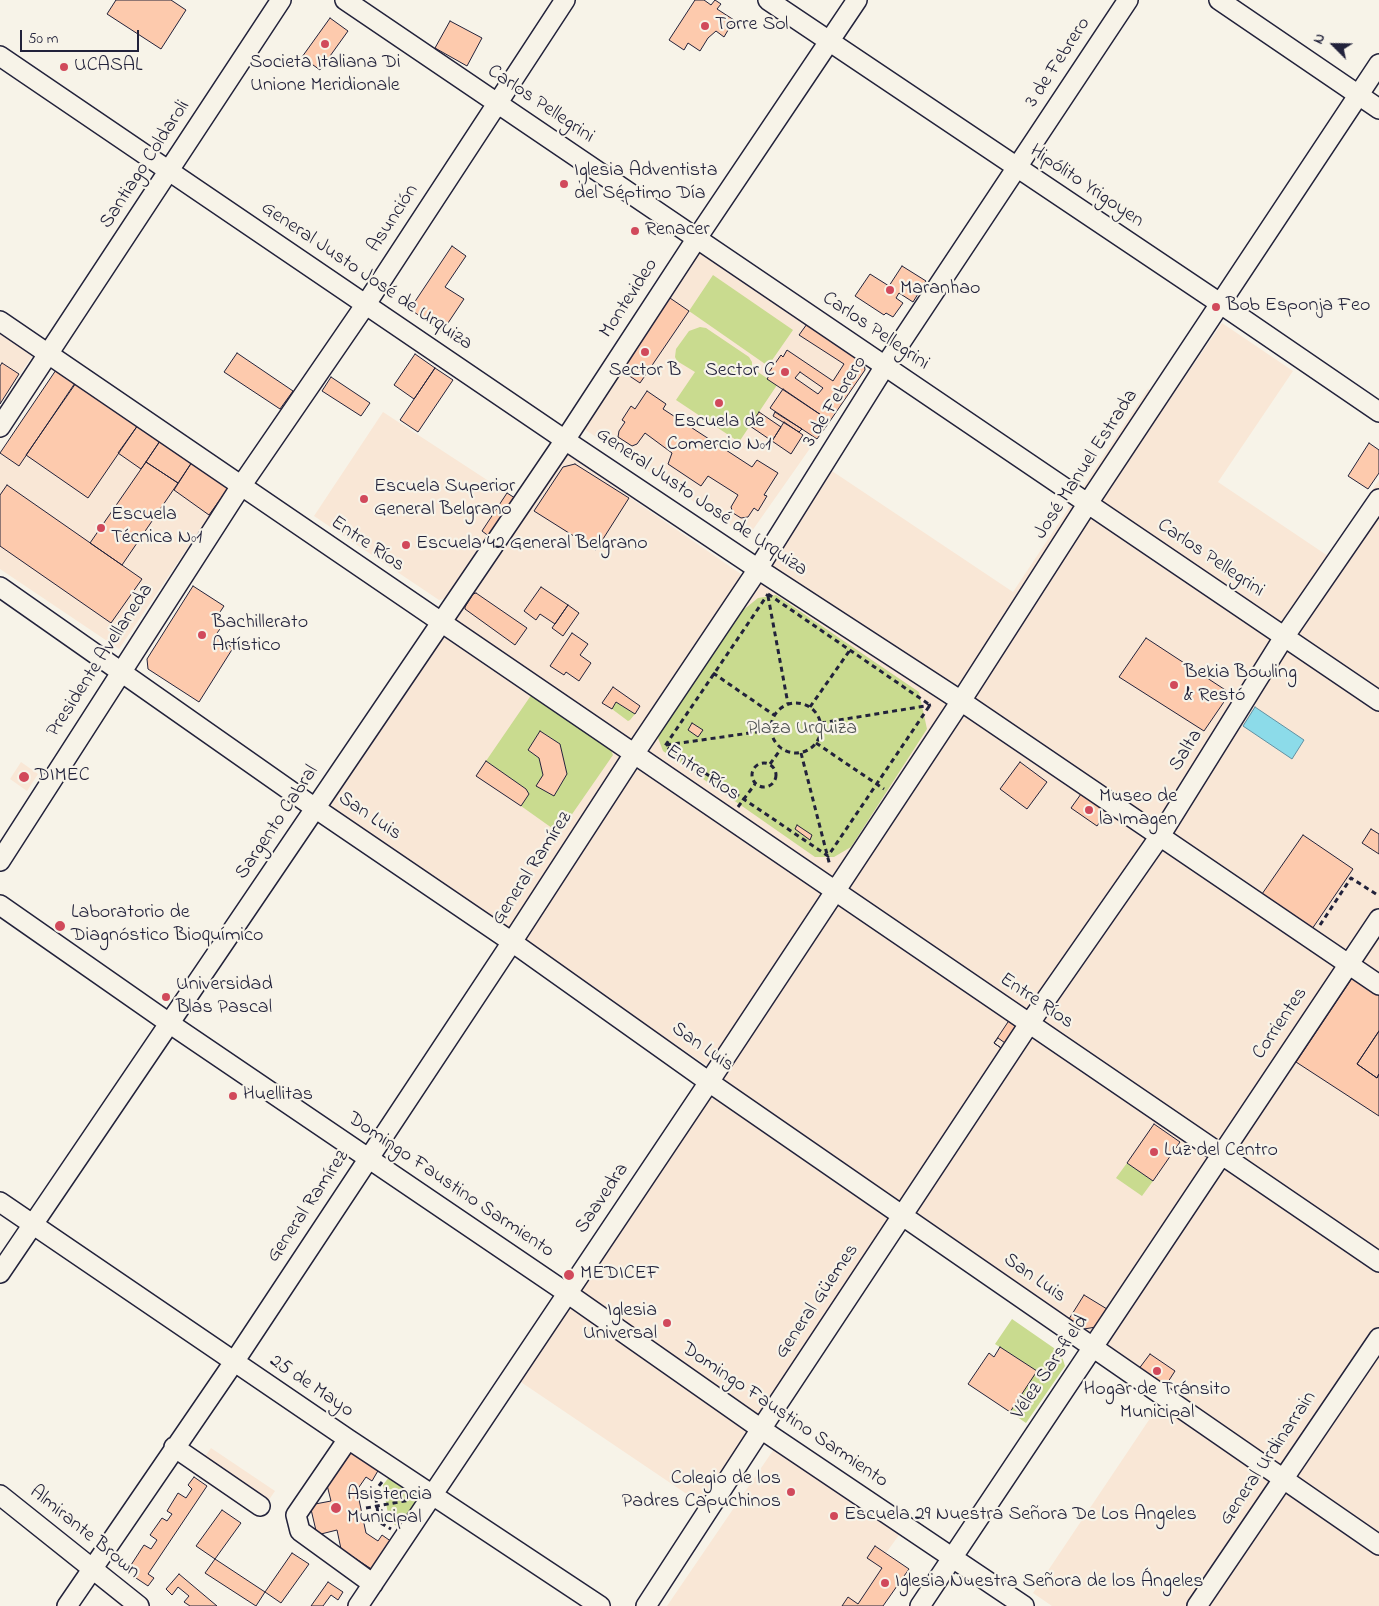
<!DOCTYPE html>
<meta charset="utf-8">
<style>
body{margin:0}
#map{position:relative;width:1379px;height:1606px;overflow:hidden;background:#f7f3e8;font-family:"Indie Flower",sans-serif}
canvas{display:block}
.north{position:absolute;left:1309px;top:20px;width:50px;height:50px;-webkit-text-stroke:4px #f7f3e8;paint-order:stroke;rotate:293deg;font-size:14px;font-weight:700;line-height:20px;text-align:center;color:#22223b}
.north::after{content:'';display:block;margin:auto;width:18px;height:22px;background:#22223b;clip-path:polygon(50% 0,100% 100%,50% 72%,0 100%)}
.scale{position:absolute;left:20px;top:30px;width:119px;height:22px;box-sizing:border-box;border:2px solid #22223b;border-top:0;padding-left:6px;font-size:15px;line-height:18px;white-space:nowrap;color:#22223b;-webkit-text-stroke:4px #f7f3e8;paint-order:stroke}
</style>
<div id="map">
<canvas width="1379" height="1606"></canvas>
<div class="north">N</div>
<div class="scale">50 m</div>
</div>
<script>
const c = document.querySelector('canvas').getContext('2d');
c.lineJoin = 'round';
function fill(path, color) {
  c.fillStyle = color;
  c.fill(path, 'evenodd');
}
function poly(rows) {
  const path = new Path2D();
  for (const r of rows) {
    if (r.length === 3) {
      path.moveTo(r[0] + r[2], r[1]);
      path.arc(r[0], r[1], r[2], 0, 2 * Math.PI);
      continue;
    }
    path.moveTo(r[0], r[1]);
    for (let i = 2; i < r.length; i += 2) path.lineTo(r[i], r[i + 1]);
  }
  return path;
}
function strokePath(path, color, width, dash) {
  c.strokeStyle = color;
  c.lineWidth = width;
  c.lineCap = dash ? 'butt' : 'round';
  c.setLineDash(dash || []);
  c.stroke(path);
}
function write(font, color, halo, rows, align = 'center') {
  c.font = font + ' "Indie Flower",sans-serif';
  c.lineWidth = 4.5;
  c.setLineDash([]);
  c.textBaseline = 'middle';
  c.strokeStyle = halo;
  c.fillStyle = color;
  for (const [text, x, y, turn = 0] of rows) {
    c.save();
    c.translate(x, y);
    c.rotate((+turn || 0) * Math.PI / 180);
    c.textAlign = isNaN(turn) ? turn : align;
    if (halo) c.strokeText(text, 0, 0);
    c.fillText(text, 0, 0);
    c.restore();
  }
}
const built = poly([
 [704,253,864,362,865,370,752,531,741,533,581,427,693,256],
 [1222,323,1293,371,1218,482,1328,556,1379,480,1379,1606,1052,1606,1033,1593,1161,1402,890,1220,700,1503,506,1372,709,1067,325,810,512,531,568,455,757,585,829,469,1013,592,1148,389,1168,402],
 [0,328,35,352,0,404],
 [75,383,229,487,119,649,0,569,0,454,19,466],
 [383,412,507,493,482,531,490,537,447,597,443,599,439,600,314,516],
 [21,762,38,774,27,791,10,779],
 [211,1448,275,1491,257,1517,201,1479,205,1473,197,1468],
 [774,1449,899,1535,886,1553,875,1546,867,1557,882,1568,858,1604,842,1606,667,1606]
]);
const green = poly([
 [713,275,793,330,768,366,689,311],
 [700,327,706,328,749,357,752,362,752,368,777,385,739,442,676,400,695,372,677,361,675,357,676,349,689,331],
 [776,595,919,692,927,729,851,847,834,857,815,857,663,751,658,738,663,724,742,611,758,598],
 [534,691,607,741,613,755,559,833,521,806,529,794,526,789,486,761],
 [540,731,560,744,567,774,554,796,537,786,543,775,539,758,528,750],
 [616,702,635,714,630,720,628,721,612,709],
 [1127,1163,1153,1181,1142,1196,1116,1178],
 [1012,1319,1061,1353,1065,1366,1026,1423,1010,1412,1036,1371,995,1344],
 [392,1473,424,1497,400,1529,389,1520,383,1485]
]);
const water = poly([
 [1255,707,1304,740,1292,759,1243,726,1255,707]
]);
const building = poly([
 [116,0,171,0,186,10,161,49,107,14,116,0],
 [695,0,704,0,711,5,715,0,721,4,717,9,734,20,724,37,716,31,708,38,700,51,688,43,684,50,669,40,695,0],
 [330,18,348,31,320,70,302,57,330,18],
 [450,21,482,38,467,66,435,48,450,21],
 [452,246,466,256,445,287,464,299,442,332,410,309,452,246],
 [902,266,926,281,913,302,899,293,896,298,903,303,893,317,886,313,884,315,855,296,870,274,889,286,902,266],
 [667,296,689,311,640,383,619,369,667,296],
 [807,324,864,362,865,370,830,421,767,379,771,373,769,372,781,355,783,357,787,350,833,381,844,364,799,335,807,324],
 [800,372,823,388,818,394,795,378,800,372],
 [237,353,293,391,280,409,224,372,237,353],
 [415,354,435,368,414,399,394,385,415,354],
 [2,363,19,374,0,404,0,366,2,363],
 [435,368,453,380,418,432,400,420,435,368],
 [56,370,75,383,19,466,0,453,56,370],
 [331,377,370,403,361,416,322,391,331,377],
 [76,383,138,425,88,498,26,455,76,383],
 [783,389,830,421,817,439,770,408,783,389],
 [647,391,666,404,663,409,752,467,757,460,778,473,764,495,767,496,758,511,754,508,748,517,741,518,733,513,731,507,738,495,708,476,701,486,668,464,672,453,645,433,637,444,632,446,618,437,619,431,625,422,622,420,631,406,635,409,647,391],
 [759,412,781,427,772,441,750,426,759,412],
 [775,412,781,416,802,429,799,432,773,416,775,412],
 [784,422,803,435,791,454,772,441,784,422],
 [138,425,160,441,141,469,118,453,138,425],
 [160,441,192,462,178,483,146,462,160,441],
 [1369,443,1379,450,1379,473,1368,489,1348,476,1369,443],
 [146,462,178,483,122,565,90,543,146,462],
 [192,462,229,487,209,515,174,490,192,462],
 [575,464,629,498,596,550,534,511,563,467,575,464],
 [7,485,142,579,111,623,0,546,0,495,7,485],
 [507,493,515,498,490,537,482,531,507,493],
 [193,586,224,606,216,618,221,620,222,626,215,636,233,648,199,702,148,669,147,659,193,586],
 [541,587,568,605,555,624,540,614,536,620,524,611,541,587],
 [476,593,527,628,515,645,465,609,465,607,473,594,476,593],
 [568,605,579,613,563,636,552,628,568,605],
 [572,633,588,644,580,655,591,663,579,681,566,672,564,675,550,666,572,633],
 [1146,638,1230,693,1204,731,1119,677,1146,638],
 [613,687,640,706,635,714,616,702,612,709,602,703,613,687],
 [692,723,703,730,698,737,688,730,692,723],
 [540,731,560,744,567,774,554,796,536,786,543,775,539,758,528,750,540,731],
 [486,761,526,789,529,794,521,806,476,776,486,761],
 [1020,762,1047,782,1027,809,1000,789,1020,762],
 [1081,794,1107,812,1097,826,1071,808,1081,794],
 [797,825,812,835,810,840,795,829,797,825],
 [1371,829,1379,834,1379,854,1362,843,1371,829],
 [1303,835,1353,869,1312,929,1262,894,1303,835],
 [1352,978,1379,994,1379,1031,1357,1064,1377,1078,1379,1074,1379,1116,1296,1062,1352,978],
 [1010,1019,1023,1028,1004,1050,994,1043,1010,1019],
 [1379,1031,1379,1074,1377,1078,1357,1064,1379,1031],
 [998,1038,1008,1045,1004,1050,994,1043,998,1038],
 [1154,1124,1180,1142,1153,1181,1127,1163,1154,1124],
 [1084,1295,1107,1309,1096,1327,1084,1329,1069,1319,1084,1295],
 [1000,1347,1037,1371,1010,1412,968,1384,989,1353,994,1357,1000,1347],
 [1150,1354,1175,1371,1164,1388,1138,1370,1150,1354],
 [348,1448,379,1469,372,1481,366,1477,357,1490,366,1533,378,1541,382,1535,392,1542,373,1570,341,1549,337,1530,317,1535,310,1505,331,1501,326,1481,348,1448],
 [194,1477,207,1486,148,1574,154,1578,148,1586,133,1576,137,1570,131,1565,144,1545,151,1549,157,1540,150,1535,162,1518,167,1521,172,1514,167,1511,178,1493,186,1498,192,1489,188,1485,194,1477],
 [222,1510,241,1523,215,1559,196,1546,222,1510],
 [875,1546,909,1569,883,1606,842,1606,848,1597,858,1604,882,1568,867,1558,875,1546],
 [292,1553,309,1564,281,1603,265,1592,292,1553],
 [215,1559,265,1592,256,1606,205,1573,215,1559],
 [179,1574,217,1606,190,1606,184,1602,189,1596,178,1587,172,1595,166,1589,179,1574],
 [328,1582,343,1592,338,1600,331,1595,323,1606,311,1606,328,1582]
]);
const path = poly([
 [768,594,930,705,828,856,665,746,768,594],
 [768,596,788,704],
 [713,673,774,715],
 [796,728,25],
 [810,707,850,650],
 [821,723,931,705],
 [816,743,884,789],
 [666,745,771,730],
 [801,753,830,866],
 [764,775,12],
 [770,764,781,749],
 [738,807,755,784],
 [1320,925,1351,878,1379,896],
 [382,1482,375,1491,379,1522,391,1529],
 [366,1508,410,1500]
]);
const minor = poly([
 [345,0,1379,701],
 [768,0,1221,304,1379,412],
 [1219,0,1379,109],
 [0,56,565,440,758,569,961,701,1379,985],
 [0,321,1379,1262],
 [0,427,281,0],
 [0,587,315,808,512,942,709,1082,1379,1545],
 [0,861,241,486,366,304,565,0],
 [0,905,169,1023,567,1293,761,1429,1024,1606],
 [0,1202,348,1439,600,1606],
 [0,1273,565,440,697,238,857,0],
 [348,1439,296,1515,300,1531,373,1584],
 [174,1447,260,1506],
 [0,1495,139,1606],
 [67,1606,234,1362,512,942,634,754,758,569,885,366,1128,0],
 [358,1606,709,1082,961,701,1088,503,1379,64],
 [646,1606,761,1429,1029,1024,1160,836,1284,637,1379,499],
 [920,1606,1379,919],
 [1197,1606,1379,1338]
]);
const markers = [
 [705,26,5,"#d1495b"],
 [325,44,5,"#d1495b"],
 [64,67,5,"#d1495b"],
 [564,184,5,"#d1495b"],
 [635,231,5,"#d1495b"],
 [890,290,5,"#d1495b"],
 [1216,307,5,"#d1495b"],
 [645,352,5,"#d1495b"],
 [785,372,5,"#d1495b"],
 [719,403,5,"#d1495b"],
 [364,499,5,"#d1495b"],
 [101,528,5,"#d1495b"],
 [406,545,5,"#d1495b"],
 [202,635,5,"#d1495b"],
 [1174,685,5,"#d1495b"],
 [24,777,6,"#d1495b"],
 [1089,810,5,"#d1495b"],
 [60,926,6,"#d1495b"],
 [166,997,5,"#d1495b"],
 [233,1096,5,"#d1495b"],
 [1154,1152,5,"#d1495b"],
 [569,1275,6,"#d1495b"],
 [667,1323,5,"#d1495b"],
 [1157,1371,5,"#d1495b"],
 [791,1492,5,"#d1495b"],
 [336,1508,6,"#d1495b"],
 [834,1516,5,"#d1495b"],
 [885,1583,5,"#d1495b"]
];
const poiNames = [
 ["Torre Sol",715,26],
 ["Societa Italiana Di",325,64,"center"],
 ["Unione Meridionale",325,87,"center"],
 ["UCASAL",74,67],
 ["Iglesia Adventista",574,172],
 ["del Séptimo Día",574,195],
 ["Renacer",645,231],
 ["Maranhao",900,290],
 ["Bob Esponja Feo",1226,307],
 ["Sector B",645,372,"center"],
 ["Sector C",775,372,"right"],
 ["Escuela de",719,423,"center"],
 ["Comercio Nº1",719,446,"center"],
 ["Escuela Superior",374,488],
 ["General Belgrano",374,511],
 ["Escuela",111,516],
 ["Técnica Nº1",111,539],
 ["Escuela 42 General Belgrano",416,545],
 ["Bachillerato",212,624],
 ["Artístico",212,647],
 ["Bekia Bowling",1184,674],
 ["& Restó",1184,697],
 ["DIMEC",35,777],
 ["Museo de",1099,798],
 ["la Imagen",1099,821],
 ["Laboratorio de",71,914],
 ["Diagnóstico Bioquímico",71,937],
 ["Universidad",176,986],
 ["Blas Pascal",176,1009],
 ["Huellitas",243,1096],
 ["Luz del Centro",1164,1152],
 ["MEDICEF",580,1275],
 ["Iglesia",657,1312,"right"],
 ["Universal",657,1335,"right"],
 ["Hogar de Tránsito",1157,1391,"center"],
 ["Municipal",1157,1414,"center"],
 ["Colegio de los",781,1480,"right"],
 ["Padres Capuchinos",781,1503,"right"],
 ["Asistencia",347,1496],
 ["Municipal",347,1519],
 ["Escuela 29 Nuestra Señora De Los Angeles",844,1516],
 ["Iglesia Nuestra Señora de los Ángeles",895,1583]
];
const streetNames = [
 ["3 de Febrero",1059,63,-57],
 ["Carlos Pellegrini",540,105,34],
 ["Santiago Coldaroli",146,165,-57],
 ["Hipólito Yrigoyen",1086,187,34],
 ["Asunción",394,219,-57],
 ["General Justo José de Urquiza",366,277,34],
 ["Montevideo",630,299,-57],
 ["Carlos Pellegrini",875,332,34],
 ["3 de Febrero",836,402,-58],
 ["José Manuel Estrada",1087,465,-57],
 ["General Justo José de Urquiza",701,503,34],
 ["Entre Ríos",367,545,34],
 ["Carlos Pellegrini",1210,559,34],
 ["Presidente Avellaneda",101,661,-57],
 ["Salta",1187,751,-58],
 ["Entre Ríos",702,774,34],
 ["San Luis",369,817,34],
 ["Sargento Cabral",278,823,-56],
 ["General Ramírez",533,869,-57],
 ["Entre Ríos",1036,1002,34],
 ["Corrientes",1281,1024,-56],
 ["San Luis",702,1048,35],
 ["Domingo Faustino Sarmiento",450,1186,34],
 ["Saavedra",603,1199,-56],
 ["General Ramírez",309,1207,-56],
 ["San Luis",1034,1279,35],
 ["General Güemes",818,1302,-56],
 ["Vélez Sarsfield",1051,1368,-56],
 ["25 de Mayo",311,1387,34],
 ["Domingo Faustino Sarmiento",784,1416,34],
 ["General Urdinarrain",1269,1459,-56],
 ["Almirante Brown",84,1533,39]
];
const parkNames = [
 ["Plaza Urquiza",802,730]
];
fill(built, '#f9e7d6');
fill(green, '#c9db8f');
fill(water, '#8cdbe9');
strokePath(water, '#6291a3', 1);
fill(building, '#fdcaad');
strokePath(building, '#22223b', 1);
strokePath(minor, '#22223b', 22);
strokePath(path, '#22223b', 3, [5, 4]);
strokePath(minor, '#f7f3e8', 19);
for (const [x, y, r, color] of markers) {
  const dot = new Path2D();
  dot.arc(x, y, r, 0, 2 * Math.PI);
  c.fillStyle = color;
  c.fill(dot);
  strokePath(dot, '#f7f3e8', 2);
}
write('20px', '#22223b', '#f7f3e8', poiNames, 'left');
write('20px', '#22223b', '#f7f3e8', streetNames);
write('20px', '#4c5050', '#f7f3e8', parkNames);
</script>
